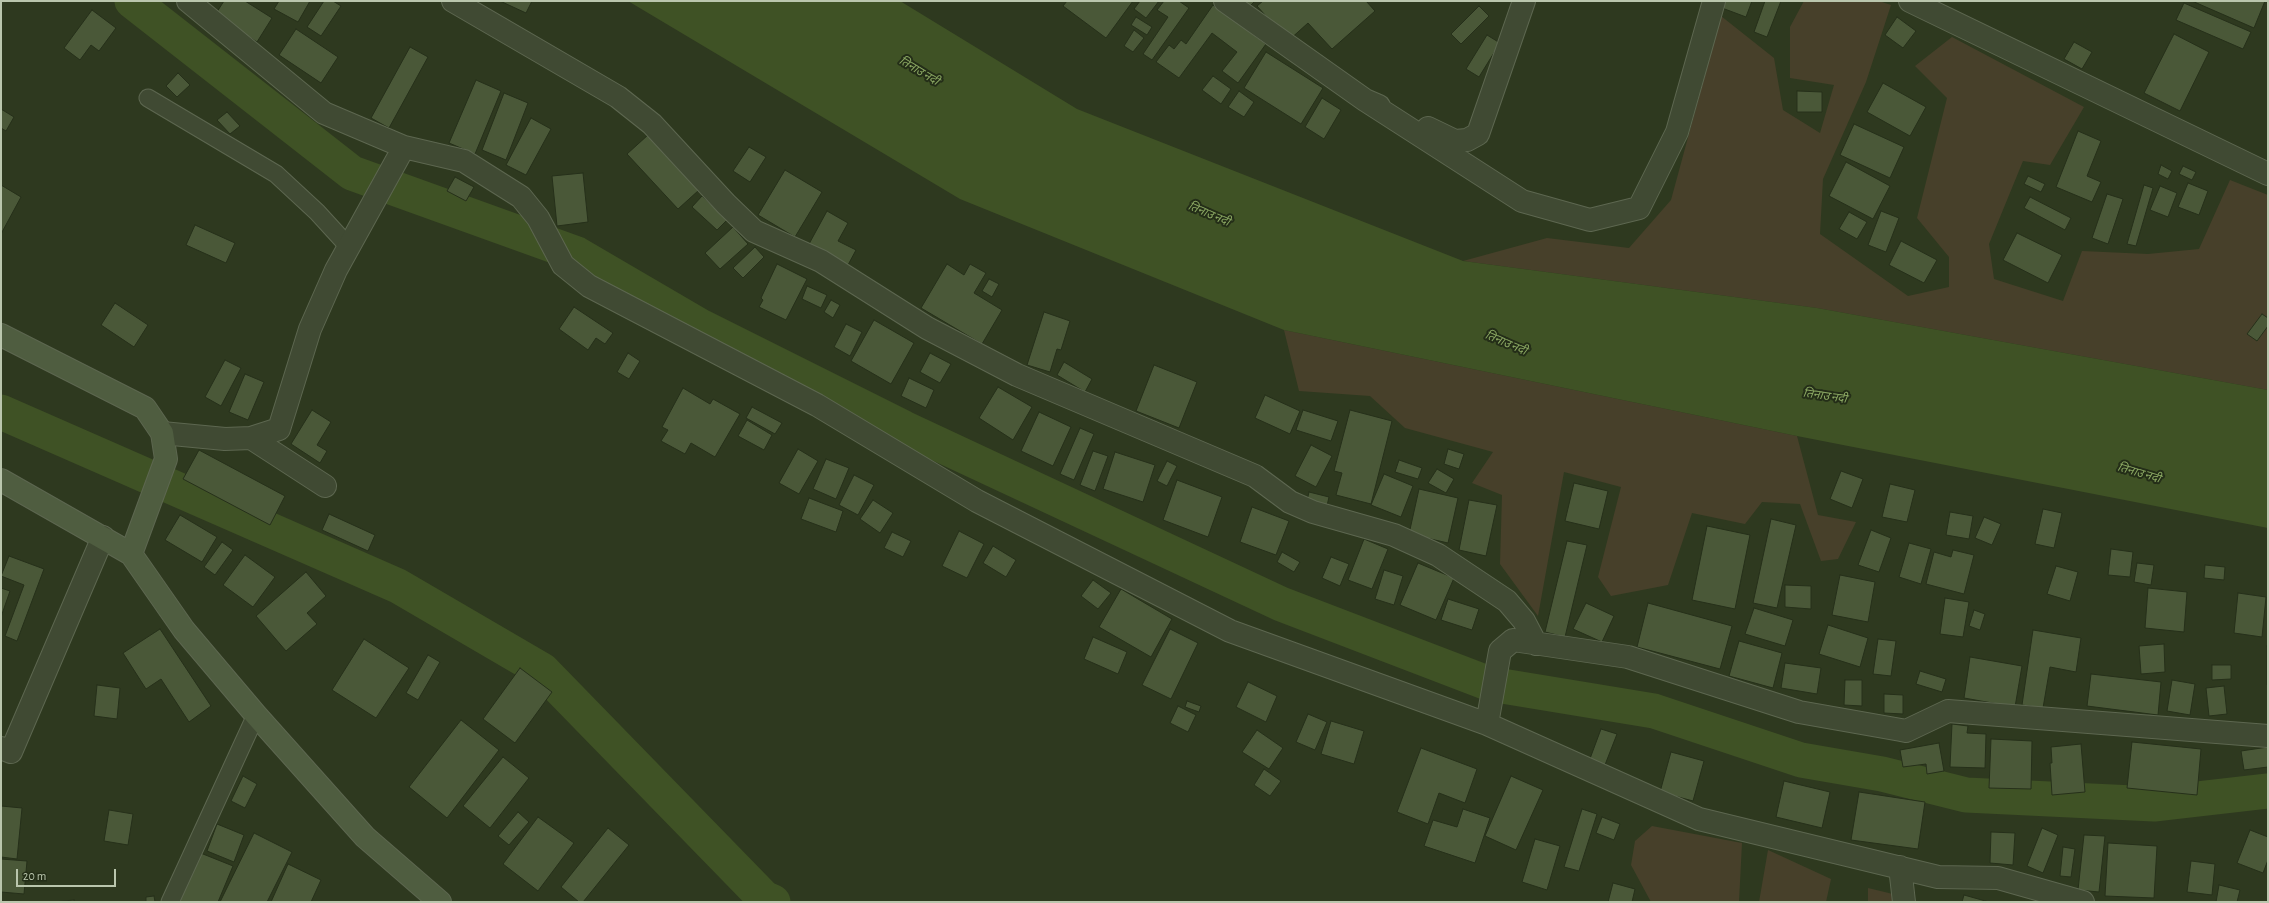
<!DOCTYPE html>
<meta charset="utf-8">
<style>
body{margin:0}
#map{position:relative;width:2269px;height:903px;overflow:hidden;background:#2e391f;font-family:"Alegreya Sans",sans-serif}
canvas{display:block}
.frame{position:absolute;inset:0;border:2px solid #bac6ad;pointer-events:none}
.scale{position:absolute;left:16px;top:869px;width:100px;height:18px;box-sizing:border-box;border:2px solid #bac6ad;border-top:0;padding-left:5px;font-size:12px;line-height:14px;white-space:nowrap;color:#bac6ad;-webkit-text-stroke:3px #242e18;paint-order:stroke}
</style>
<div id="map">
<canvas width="2269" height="903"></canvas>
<div class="frame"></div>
<div class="scale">20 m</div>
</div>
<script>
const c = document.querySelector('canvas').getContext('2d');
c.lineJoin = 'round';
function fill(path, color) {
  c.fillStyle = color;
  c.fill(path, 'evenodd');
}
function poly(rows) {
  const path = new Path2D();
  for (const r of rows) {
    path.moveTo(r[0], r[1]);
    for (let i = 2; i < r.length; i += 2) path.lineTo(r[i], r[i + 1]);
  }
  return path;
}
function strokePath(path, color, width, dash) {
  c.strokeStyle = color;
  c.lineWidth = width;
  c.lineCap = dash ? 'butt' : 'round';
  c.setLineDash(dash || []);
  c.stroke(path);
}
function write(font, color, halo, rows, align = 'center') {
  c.font = font + ' "Alegreya Sans","Noto Sans Devanagari",sans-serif';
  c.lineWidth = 4;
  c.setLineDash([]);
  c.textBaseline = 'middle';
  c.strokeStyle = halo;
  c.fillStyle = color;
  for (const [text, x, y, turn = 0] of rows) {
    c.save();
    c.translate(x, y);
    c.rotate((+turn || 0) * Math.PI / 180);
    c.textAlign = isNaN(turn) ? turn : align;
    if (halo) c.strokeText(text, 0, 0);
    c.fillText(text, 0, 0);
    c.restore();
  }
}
const green = poly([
 [1804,1,1879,1,1891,5,1866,82,1823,179,1820,234,1908,296,1949,287,1949,257,1917,218,1947,98,1915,66,1952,37,2084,107,2050,165,2023,161,1989,244,1994,279,2063,301,2082,251,2148,254,2199,249,2230,180,2268,195,2268,390,1817,308,1463,261,1547,238,1629,248,1671,200,1721,16,1774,58,1783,110,1820,133,1834,85,1790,78,1790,27],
 [1284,330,1797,436,1818,515,1856,522,1838,559,1821,561,1800,504,1762,502,1745,524,1692,513,1668,585,1611,596,1598,577,1621,487,1564,472,1538,616,1500,564,1502,495,1472,483,1493,452,1405,428,1370,396,1299,391],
 [1652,826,1742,843,1739,902,1651,902,1631,865,1635,841],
 [1768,850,1831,879,1826,902,1759,902],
 [1868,888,1897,895,1897,902,1868,902]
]);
const water = poly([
 [628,1,900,1,1077,109,1463,261,1817,308,2268,390,2268,528,1797,436,1284,330,960,199]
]);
const canal = poly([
 [132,1,352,173,577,254,702,327,904,428,1281,604,1490,684,1654,711,1801,760,1882,774,1966,795,2154,804,2268,791],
 [1,412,398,586,542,670,764,898,773,902]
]);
const building = poly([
 [224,1,245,1,272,18,257,42,215,15,224,1],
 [279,1,310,1,298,22,274,9,279,1],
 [324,1,333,1,341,6,321,36,307,27,324,1],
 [500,1,532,1,526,13,500,1],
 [1067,1,1133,1,1106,38,1063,6,1067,1],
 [1140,1,1159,1,1146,18,1134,9,1140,1],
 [1164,1,1179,1,1189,8,1152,60,1143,54,1168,17,1157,10,1164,1],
 [1240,1,1255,1,1247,9,1240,1],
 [1263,1,1366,1,1375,11,1332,49,1308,23,1288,41,1257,6,1263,1],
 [1725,1,1752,1,1746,17,1722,8,1725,1],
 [1765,1,1781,1,1767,37,1754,32,1765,1],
 [2192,1,2265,1,2254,28,2192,1],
 [2184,3,2251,32,2243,49,2176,20,2184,3],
 [1213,5,1266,44,1238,83,1222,71,1237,52,1212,33,1179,78,1156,62,1169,45,1174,49,1181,40,1186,44,1213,5],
 [1479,6,1489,16,1461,44,1451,34,1479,6],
 [92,10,116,28,99,51,91,45,80,60,64,48,92,10],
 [1136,17,1152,27,1147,35,1131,25,1136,17],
 [1897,17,1916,31,1903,48,1885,35,1897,17],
 [296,29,338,57,321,83,279,55,296,29],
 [1134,30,1144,38,1133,52,1124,46,1134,30],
 [2174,34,2209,52,2180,111,2144,93,2174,34],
 [1487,35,1500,43,1479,77,1466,69,1487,35],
 [2074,42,2092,52,2082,69,2064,59,2074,42],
 [410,47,428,57,389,128,371,118,410,47],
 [1266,52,1323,88,1301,124,1244,88,1266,52],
 [178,73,190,85,177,97,166,86,178,73],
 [1213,76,1231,89,1221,104,1202,90,1213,76],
 [476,80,501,91,475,154,449,143,476,80],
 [1883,83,1926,107,1910,136,1867,112,1883,83],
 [1239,91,1254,102,1244,117,1228,107,1239,91],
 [1797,91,1822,92,1822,112,1797,112,1797,91],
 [504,93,528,103,506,160,482,150,504,93],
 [1322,98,1341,110,1324,139,1305,127,1322,98],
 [1,109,14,117,6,131,1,128,1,109],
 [227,112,240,126,230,134,217,120,227,112],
 [531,118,551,129,526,175,506,165,531,118],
 [1854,124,1904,147,1890,178,1840,155,1854,124],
 [2078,131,2101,141,2087,176,2101,182,2092,202,2056,187,2078,131],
 [648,135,699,190,678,209,627,154,648,135],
 [749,147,766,157,750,182,733,171,749,147],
 [1846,162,1890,186,1873,219,1829,196,1846,162],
 [2161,165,2172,171,2168,179,2158,174,2161,165],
 [2183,166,2196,172,2192,180,2179,174,2183,166],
 [785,170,822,192,795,237,758,215,785,170],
 [583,173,588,222,557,226,552,176,583,173],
 [2028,176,2045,184,2041,192,2024,184,2028,176],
 [455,177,474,187,466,201,447,191,455,177],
 [2188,183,2208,191,2199,215,2178,207,2188,183],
 [1,185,21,197,1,234,1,185],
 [2144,185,2153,188,2136,246,2127,244,2144,185],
 [2160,186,2177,193,2168,217,2150,210,2160,186],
 [2107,194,2123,199,2108,244,2092,238,2107,194],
 [702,196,727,220,717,230,692,207,702,196],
 [2030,197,2071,218,2065,230,2024,208,2030,197],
 [827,211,848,223,838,241,856,250,848,265,809,244,827,211],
 [1881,211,1899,218,1886,252,1868,245,1881,211],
 [1849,212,1867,222,1857,239,1839,229,1849,212],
 [195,225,235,243,226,263,186,245,195,225],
 [733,227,748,244,720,269,705,253,733,227],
 [2017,233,2062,255,2048,283,2003,260,2017,233],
 [1901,241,1937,260,1924,283,1889,265,1901,241],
 [755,247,764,257,743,278,733,268,755,247],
 [777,264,807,279,786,320,759,307,763,300,761,298,777,264],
 [947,264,964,275,970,264,986,273,974,293,1002,310,982,344,921,308,947,264],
 [989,279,999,284,992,297,982,291,989,279],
 [807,286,827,295,821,308,802,299,807,286],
 [831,300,840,305,833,318,824,312,831,300],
 [115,303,148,325,134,347,101,325,115,303],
 [574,307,613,333,605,344,596,338,588,350,559,329,574,307],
 [1044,312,1070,321,1061,350,1057,349,1050,372,1027,365,1044,312],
 [2262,314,2268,318,2268,326,2257,341,2247,334,2262,314],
 [874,320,914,343,891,384,851,361,874,320],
 [846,324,862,332,850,356,834,347,846,324],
 [628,353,640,361,629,379,617,372,628,353],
 [930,353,951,364,940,383,920,372,930,353],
 [225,360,241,368,221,406,205,397,225,360],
 [1064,362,1092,379,1085,392,1057,375,1064,362],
 [1154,365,1197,382,1179,428,1136,411,1154,365],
 [245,374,264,382,248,420,229,412,245,374],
 [909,378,934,390,926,408,901,396,909,378],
 [998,387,1032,407,1013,440,979,418,998,387],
 [683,388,710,404,713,399,740,414,715,457,691,443,685,454,661,441,668,430,662,427,683,388],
 [1265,395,1300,411,1290,434,1255,418,1265,395],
 [752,407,782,423,775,434,746,418,752,407],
 [312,410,331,422,317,445,327,451,320,463,291,444,312,410],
 [1303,410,1338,421,1331,441,1296,430,1303,410],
 [1350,410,1392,421,1371,504,1336,495,1342,473,1334,471,1350,410],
 [1039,412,1071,427,1053,466,1021,451,1039,412],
 [747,420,772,435,764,450,738,436,747,420],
 [1080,428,1094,434,1074,480,1060,474,1080,428],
 [1311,445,1332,456,1316,487,1295,476,1311,445],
 [798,449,818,461,799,494,779,483,798,449],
 [1448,449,1464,454,1459,469,1444,464,1448,449],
 [199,450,285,496,270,525,183,479,199,450],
 [1093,451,1108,456,1095,491,1080,485,1093,451],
 [1115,452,1155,465,1143,502,1103,489,1115,452],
 [826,459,849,468,836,499,813,489,826,459],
 [1399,460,1422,468,1418,479,1395,472,1399,460],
 [1167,461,1177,466,1167,486,1157,481,1167,461],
 [1437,469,1454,479,1446,493,1428,483,1437,469],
 [1841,471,1863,479,1852,508,1830,499,1841,471],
 [1384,474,1413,486,1401,517,1371,505,1384,474],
 [854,475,874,485,858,515,839,505,854,475],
 [1177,480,1222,497,1208,537,1163,520,1177,480],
 [1574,483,1608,491,1599,529,1565,521,1574,483],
 [1890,484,1915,490,1907,522,1882,517,1890,484],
 [1419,489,1458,498,1448,543,1409,534,1419,489],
 [1309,492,1329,497,1326,510,1306,505,1309,492],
 [809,498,843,511,836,532,801,519,809,498],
 [873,500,893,513,880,533,860,519,873,500],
 [1469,500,1497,505,1486,556,1459,550,1469,500],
 [1252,507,1289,521,1276,555,1240,542,1252,507],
 [2043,509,2062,513,2054,548,2035,544,2043,509],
 [1950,512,1973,516,1969,539,1946,535,1950,512],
 [329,514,375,535,368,551,322,530,329,514],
 [180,515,217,537,202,562,165,540,180,515],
 [1984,517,2001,524,1992,545,1975,538,1984,517],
 [1771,519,1796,525,1777,608,1753,603,1771,519],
 [1707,526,1750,535,1735,609,1692,600,1707,526],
 [1871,530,1891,538,1879,572,1858,565,1871,530],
 [959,531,984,544,967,578,942,566,959,531],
 [892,532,911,541,903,557,884,548,892,532],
 [1364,539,1388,549,1372,589,1348,580,1364,539],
 [1567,541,1587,545,1565,637,1545,632,1567,541],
 [222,542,233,550,215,575,204,567,222,542],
 [1909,543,1931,549,1921,584,1899,577,1909,543],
 [993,546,1016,560,1006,577,983,563,993,546],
 [2111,549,2133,552,2130,577,2108,575,2111,549],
 [1953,550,1974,555,1964,594,1926,584,1934,552,1951,557,1953,550],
 [1282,552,1300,562,1294,572,1277,562,1282,552],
 [245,555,275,577,253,607,223,585,245,555],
 [9,556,44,569,17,641,5,636,24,585,1,576,9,556],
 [1331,557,1349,564,1340,586,1322,578,1331,557],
 [1418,563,1454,578,1436,620,1400,605,1418,563],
 [2137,563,2154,565,2151,585,2134,582,2137,563],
 [2205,565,2225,567,2224,580,2204,578,2205,565],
 [2056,566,2078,572,2070,601,2047,594,2056,566],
 [1384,570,1403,576,1394,605,1375,599,1384,570],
 [306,572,326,596,307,613,317,624,286,651,256,616,306,572],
 [1840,575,1875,582,1868,622,1832,615,1840,575],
 [1093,580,1111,593,1098,609,1081,596,1093,580],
 [1785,585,1811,586,1811,609,1785,607,1785,585],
 [1,588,10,591,1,617,1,588],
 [2148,588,2187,592,2184,632,2145,628,2148,588],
 [1121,589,1172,619,1151,657,1099,627,1121,589],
 [2238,593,2266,597,2262,637,2234,633,2238,593],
 [1945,598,1969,602,1963,637,1940,634,1945,598],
 [1448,599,1479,609,1472,630,1441,620,1448,599],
 [1586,603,1614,616,1602,642,1573,629,1586,603],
 [1648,603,1732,626,1720,669,1637,647,1648,603],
 [1754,608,1793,620,1785,646,1745,634,1754,608],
 [1974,610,1985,614,1980,630,1969,626,1974,610],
 [1828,625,1868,638,1860,667,1819,654,1828,625],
 [160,629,211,706,189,722,161,679,146,689,123,653,160,629],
 [1170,629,1198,643,1171,699,1142,685,1170,629],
 [2033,630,2081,638,2076,672,2050,667,2043,708,2022,705,2033,630],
 [1093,637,1127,652,1118,674,1084,659,1093,637],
 [364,639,409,668,376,718,332,690,364,639],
 [1878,639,1896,641,1891,676,1873,674,1878,639],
 [1739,641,1782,653,1773,688,1729,676,1739,641],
 [2164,644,2165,672,2141,674,2139,646,2164,644],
 [2267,646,2268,646,2268,685,2267,685,2267,646],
 [428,655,440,662,418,700,406,693,428,655],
 [1970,657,2022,666,2015,707,1964,698,1970,657],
 [1785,663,1821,668,1817,694,1781,688,1785,663],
 [2212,665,2231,665,2231,679,2212,680,2212,665],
 [520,668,552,692,515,743,483,719,520,668],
 [1920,671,1946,679,1942,692,1916,684,1920,671],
 [2091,674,2161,682,2158,715,2087,706,2091,674],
 [1845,680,1862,680,1862,706,1844,705,1845,680],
 [2172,680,2195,684,2190,715,2167,711,2172,680],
 [1248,682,1277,696,1266,722,1236,707,1248,682],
 [97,685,120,688,117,719,94,716,97,685],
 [2224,686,2227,714,2209,716,2206,688,2224,686],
 [1884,694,1903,695,1903,714,1884,713,1884,694],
 [1187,701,1201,706,1199,712,1185,707,1187,701],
 [1178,706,1196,715,1188,732,1170,723,1178,706],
 [1308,714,1327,722,1315,750,1296,742,1308,714],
 [461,720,499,750,447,818,409,787,461,720],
 [1331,721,1364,731,1354,764,1321,754,1331,721],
 [1952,724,1968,726,1967,733,1986,734,1985,768,1950,767,1952,724],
 [1601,729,1617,734,1603,770,1588,764,1601,729],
 [1257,730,1283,748,1269,769,1242,752,1257,730],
 [1991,739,2032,741,2031,789,1989,788,1991,739],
 [2132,742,2201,749,2197,795,2127,788,2132,742],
 [1939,743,1944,771,1927,774,1926,764,1903,767,1900,750,1939,743],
 [2081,744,2085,792,2052,795,2050,763,2052,763,2051,747,2081,744],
 [2268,747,2268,767,2244,770,2241,751,2268,747],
 [1421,748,1477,769,1465,803,1439,793,1428,824,1397,812,1421,748],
 [1671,752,1704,761,1693,801,1660,792,1671,752],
 [503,757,529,778,490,828,463,806,503,757],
 [1264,769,1281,781,1270,796,1254,785,1264,769],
 [243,776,257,784,245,808,231,801,243,776],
 [1511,776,1543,790,1516,850,1485,836,1511,776],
 [1784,781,1830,792,1822,828,1776,817,1784,781],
 [1859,792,1925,802,1918,849,1851,840,1859,792],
 [1,806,22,808,17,859,1,857,1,806],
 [1463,809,1490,818,1475,863,1424,846,1433,820,1457,827,1463,809],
 [1582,809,1597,814,1579,871,1564,867,1582,809],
 [109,810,133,814,128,845,104,841,109,810],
 [518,812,529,822,509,845,498,836,518,812],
 [538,817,574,843,538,891,503,864,538,817],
 [1602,817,1620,824,1614,840,1596,833,1602,817],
 [217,824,244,835,234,862,207,851,217,824],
 [608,828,629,845,583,902,579,902,561,887,608,828],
 [2042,828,2058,835,2043,873,2027,866,2042,828],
 [2250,830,2268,837,2268,860,2263,873,2237,863,2250,830],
 [1991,832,2015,833,2013,865,1990,863,1991,832],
 [254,833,292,852,267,902,220,902,254,833],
 [2084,835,2105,836,2099,892,2078,890,2084,835],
 [1535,839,1560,846,1547,890,1522,882,1535,839],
 [2108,843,2157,846,2154,898,2105,896,2108,843],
 [2063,847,2075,849,2071,877,2060,876,2063,847],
 [198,852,233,866,218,902,177,902,198,852],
 [1,859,27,861,24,894,1,892,1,859],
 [2191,861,2215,864,2212,895,2187,892,2191,861],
 [288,864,321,880,311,902,271,902,288,864],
 [1613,883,1635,889,1632,902,1608,902,1613,883],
 [2219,885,2240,890,2237,902,2216,902,2219,885],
 [1964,895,1989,902,1962,902,1964,895],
 [154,896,155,902,146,902,146,897,154,896],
 [74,900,74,902,54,902,74,900]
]);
const service = poly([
 [148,98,276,174,317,212,349,247],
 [170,902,256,715]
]);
const minor = poly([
 [188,1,324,113,404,147,464,161,521,197,538,218,563,265,589,286,817,405,977,501,1230,631,1487,724,1699,819,1938,877,1998,878,2083,902],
 [453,1,618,97,652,124,726,204,754,231,821,261,927,328,1017,375,1255,476,1290,502,1313,512,1394,535,1438,555,1507,601,1524,621,1536,644],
 [1225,1,1365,100,1379,106],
 [1910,1,2268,174],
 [1365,100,1522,201,1590,220,1639,208,1677,132,1714,1],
 [1428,128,1455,141,1467,140,1478,134,1524,1],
 [162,433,225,439,251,438,279,429,310,329,336,270,404,147],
 [251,438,325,486],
 [1487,724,1500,651,1513,640,1628,657,1799,712,1901,730,1906,731,1948,711,2268,736],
 [1,748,11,752,103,537],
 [1900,867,1904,902]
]);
const secondary = poly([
 [1,335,145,408,162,433,166,459,131,554],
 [1,480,131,554,184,630,256,715,365,837,440,902]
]);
const waterNames = [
 ["तिनाउ नदी",919,71,31],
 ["तिनाउ नदी",1209,214,23],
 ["तिनाउ नदी",1506,343,23],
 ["तिनाउ नदी",1825,396,8],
 ["तिनाउ नदी",2139,473,16]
];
fill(green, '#47402a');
fill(water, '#3f5225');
strokePath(canal, '#3f5225', 35);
fill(building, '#4a5838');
strokePath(building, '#26301a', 1);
strokePath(service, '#5d6750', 19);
strokePath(minor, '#5d6750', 24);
strokePath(secondary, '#5d6750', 24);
strokePath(service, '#404a33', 17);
strokePath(minor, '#404a33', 22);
strokePath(secondary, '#4f5d40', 22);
write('italic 12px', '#8ba863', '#242e18', waterNames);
</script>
